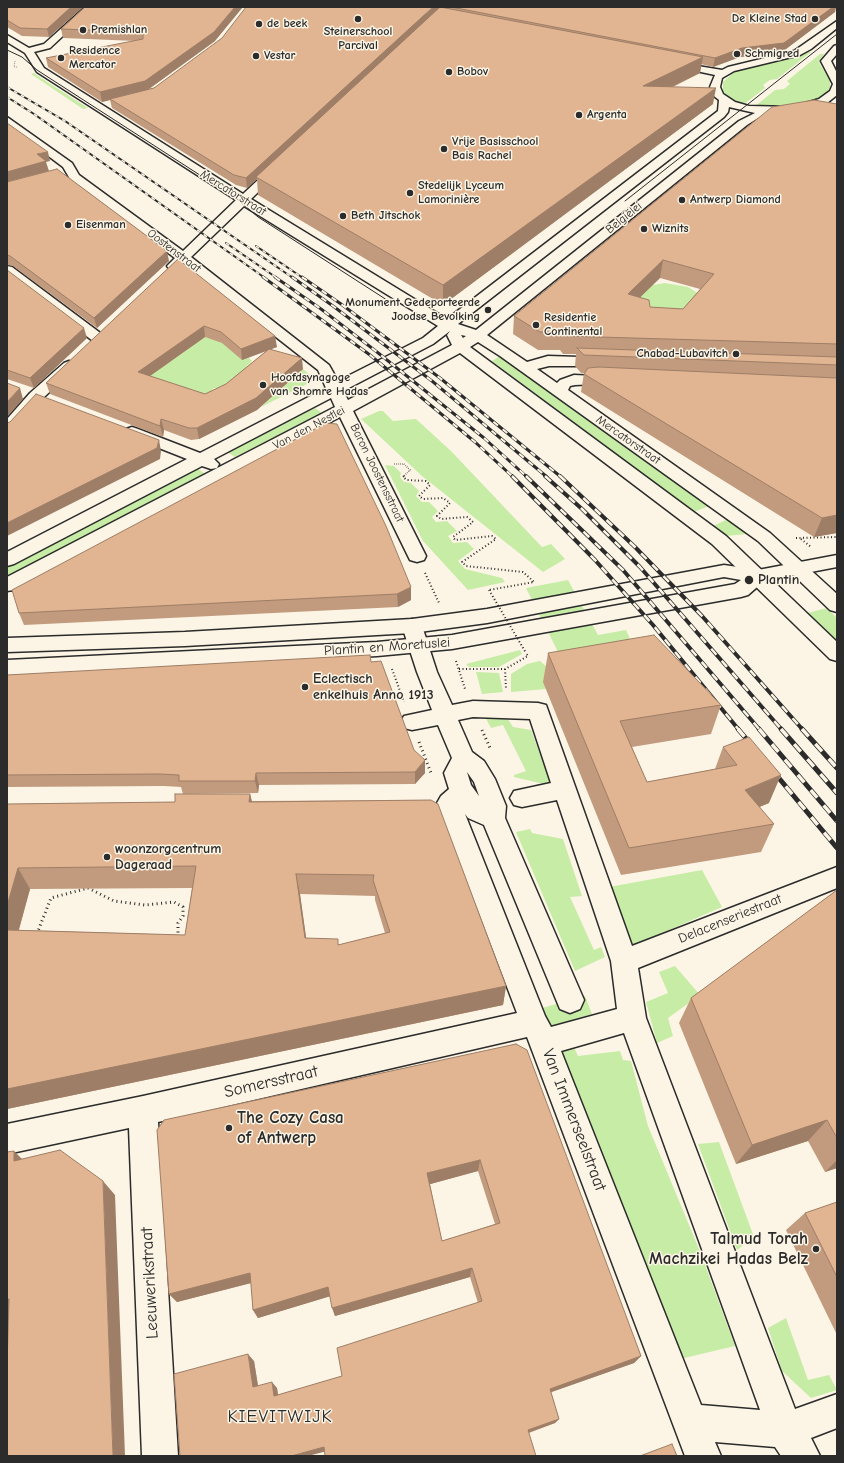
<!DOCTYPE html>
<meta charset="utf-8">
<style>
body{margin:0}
#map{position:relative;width:844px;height:1463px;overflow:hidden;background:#fcf5e5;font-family:"Comic Neue",sans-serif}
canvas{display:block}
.frame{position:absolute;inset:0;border:8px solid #2b2b2b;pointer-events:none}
</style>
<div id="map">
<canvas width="844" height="1463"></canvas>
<div class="frame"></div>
</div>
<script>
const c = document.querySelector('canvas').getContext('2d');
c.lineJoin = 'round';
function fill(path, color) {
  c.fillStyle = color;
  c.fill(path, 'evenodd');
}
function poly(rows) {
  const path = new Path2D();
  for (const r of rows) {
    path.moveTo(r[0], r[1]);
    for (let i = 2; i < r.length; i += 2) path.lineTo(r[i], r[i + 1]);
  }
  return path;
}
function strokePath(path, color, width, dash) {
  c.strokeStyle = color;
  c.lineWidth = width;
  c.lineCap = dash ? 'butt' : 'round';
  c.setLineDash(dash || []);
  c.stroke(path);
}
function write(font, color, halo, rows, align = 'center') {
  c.font = font + ' "Comic Neue",sans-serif';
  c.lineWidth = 3;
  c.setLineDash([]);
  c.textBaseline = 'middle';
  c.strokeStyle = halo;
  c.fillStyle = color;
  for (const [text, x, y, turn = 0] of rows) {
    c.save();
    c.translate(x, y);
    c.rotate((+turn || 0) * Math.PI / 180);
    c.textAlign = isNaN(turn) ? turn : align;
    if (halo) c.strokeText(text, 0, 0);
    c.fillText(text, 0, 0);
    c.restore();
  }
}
const green = poly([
 [809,52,811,52,777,79,770,80,763,85,765,88,743,105,734,102,723,92,723,82,734,72,751,66,791,58],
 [820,54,824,54,819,61,820,64,830,81,830,88,826,94,815,100,786,107,754,107,775,90,784,89,790,84,787,81],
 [34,73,38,76,88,108,83,109,31,74],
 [665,283,688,287,696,292,716,312,638,310,640,295,647,286],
 [200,335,227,344,226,346,242,359,248,357,252,361,246,367,248,368,222,390,214,388,207,395,140,373,158,360,168,363,187,350],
 [500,356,530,377,709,506,694,512,492,361],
 [303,369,314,378,311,382,261,407],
 [315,408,322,413,235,457,227,452],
 [379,411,383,411,393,421,416,419,451,451,542,547,551,544,565,559,543,572,422,476,361,419],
 [385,465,394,466,401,473,400,477,404,482,411,483,419,491,416,496,422,502,429,502,438,511,432,517,436,522,447,521,457,531,448,536,453,543,467,542,474,549,458,561,465,569,502,578,505,582,468,590,423,541],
 [197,468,205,474,7,577,7,568],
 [728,519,747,534,726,536,713,526],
 [568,580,598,635,626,630,642,666,564,664,526,588],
 [827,608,837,618,837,643,807,613],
 [520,650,522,654,499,667,469,667,466,664],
 [540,661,561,679,544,682,546,689,511,692,511,674,527,664],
 [476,672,499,673,503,692,482,694],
 [484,715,506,716,513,727,531,730,552,786,514,777,514,775,526,771,503,725,491,728],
 [530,829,532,833,563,839,582,896,570,897,594,950,601,947,605,957,575,971,516,832],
 [702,870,722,907,632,946,609,887],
 [675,966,700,995,668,1018,673,1036,657,1043,646,1002,668,993,659,972],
 [585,996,592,1014,550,1027,542,1008],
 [573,1045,578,1056,620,1051,623,1060,631,1061,648,1126,701,1254,735,1346,680,1359,561,1048],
 [719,1142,754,1237,737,1250,698,1144],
 [786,1318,808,1380,829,1375,837,1390,811,1398,782,1371,768,1328]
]);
const pathFar3 = poly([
 [15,61,14,67,18,67]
]);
const pathFar2 = poly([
 [394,464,404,464,410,470,403,477]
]);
const pathFar1 = poly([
 [404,476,403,477,407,480,426,481,430,485,419,496,423,499,443,498,450,503,437,516,441,519,467,517,473,522,453,537,455,540,492,536,496,539,462,562,466,566,523,572,534,582,489,590],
 [796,538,837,537],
 [801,539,811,547],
 [425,573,439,603],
 [456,661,465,689],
 [392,669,404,702],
 [459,669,505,669,528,656,526,653],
 [505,669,506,689]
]);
const path = poly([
 [482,730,490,748],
 [419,742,431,773],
 [88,888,114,901,145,905,174,902,183,907,183,916,178,923,178,939,175,944,166,949,133,946,110,941,45,944,40,939,38,931,51,898,88,888]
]);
const minor = poly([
 [85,7,94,7,50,48,34,52,44,68,243,194,275,164,283,164,285,166,283,168,251,199,447,319,718,111,719,100,714,96,710,87,715,75,668,65,668,61,722,70,728,67,794,51,837,21,837,28,811,49,800,55,734,71,722,78,720,87,723,94,735,102,749,106,793,107,819,99,830,91,833,84,821,61,834,46,837,45,837,54,831,61,837,73,837,95,827,103,794,113,776,114,758,118,747,125,487,335,527,362,548,356,611,358,614,361,611,364,606,366,549,366,537,369,557,383,560,380,574,375,619,377,622,380,619,383,575,385,570,386,568,390,770,533,837,594,837,612,830,610,758,541,500,356,478,342,470,347,726,536,837,642,837,661,830,659,712,544,460,353,353,411,426,556,424,560,417,562,410,560,408,556,340,417,14,590,7,591,7,577,335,407,331,398,214,459,219,464,217,468,211,469,202,466,14,564,7,566,7,552,187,459,126,435,124,432,126,429,132,427,138,429,200,453,326,388,318,370,183,264,179,269,169,269,167,266,175,258,70,179,63,167,7,125,7,117,72,163,79,175,183,251,236,200,37,72,25,53,7,42,7,35,29,48,44,44,85,7],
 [729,107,755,113,739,121,476,330,458,324,724,117,728,112,729,107],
 [244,206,438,326,423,338,338,381,329,365,191,257,244,206],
 [450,331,447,335,452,345,348,400,343,391,433,344,450,331],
 [461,335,466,336,463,338,461,335],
 [7,266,12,267,103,335,105,338,103,341,93,341,7,276,7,266],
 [69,361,74,363,77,366,74,369,42,399,13,432,7,434,7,419,30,393,64,363,69,361],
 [412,619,419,621,422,626,437,672,452,705,473,701,538,703,546,705,632,946,837,867,837,888,638,968,646,1018,795,1409,837,1394,837,1428,811,1438,820,1456,781,1456,775,1447,715,1442,721,1456,685,1456,527,1037,158,1122,178,1456,142,1456,129,1128,7,1154,7,1124,143,1096,517,1013,437,803,441,796,449,789,444,773,452,758,438,725,412,730,404,728,401,722,404,716,432,710,417,672,402,626,405,621,412,619],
 [473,717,530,719,551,783,514,791,510,798,514,805,522,807,557,800,611,961,617,1009,551,1027,545,1016,465,814,468,818,484,825,560,1009,570,1013,580,1009,584,1000,505,818,506,806,495,779,484,761,472,752,458,720,473,717],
 [467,772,474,782,479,796,471,785,467,772],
 [624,1033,760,1410,701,1405,561,1051,624,1033]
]);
const major = poly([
 [837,555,837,567,764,581,748,595,741,597,452,649,377,656,7,676,7,660,377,642,452,635,735,584,741,580,724,577,487,623,412,633,185,646,7,652,7,638,185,632,412,619,487,609,724,565,758,570,837,555]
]);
const tram = poly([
 [7,50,22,57,37,70,237,199,258,217,390,302],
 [625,201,837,34]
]);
const railFar3 = poly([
 [7,87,65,121,293,278],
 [7,97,34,114,265,278],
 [226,243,277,278],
 [256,246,303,278]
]);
const railFar2 = poly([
 [263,277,370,355,475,442,513,477],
 [275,277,321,309,377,352,484,438,527,477],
 [292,277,333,306,432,381,547,477],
 [302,277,341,304,440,378,561,477]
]);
const railFar1 = poly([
 [512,476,595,560,653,625,739,730],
 [526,476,623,570,760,730],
 [545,476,582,509,640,567,782,730],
 [560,476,635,547,702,616,803,730]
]);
const rail = poly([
 [738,729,754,748],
 [759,729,837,821],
 [781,729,837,793],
 [802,729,837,768],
 [773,771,837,848]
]);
const pathBridge = poly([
 [489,590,526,653]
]);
const wall = poly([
 [7,7,83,7,49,37,22,36,7,27],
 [85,7,215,41,149,89,448,8,448,7,836,7,835,12,782,52,740,57,713,67,701,64,700,73,673,87,713,104,443,305,258,195,257,179,247,188,236,185,112,108,110,100,102,102,48,67,46,58,136,41,63,38,61,29],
 [837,101,837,533,814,537,581,392,584,373,581,373,575,366,576,354,563,354,560,350,538,350,513,334,514,316,836,104],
 [660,278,700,289,683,309,650,307,640,297],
 [7,182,169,261,97,328,13,266,7,265],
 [178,259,277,347,271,349,303,369,257,410,199,439,191,440,164,430,163,437,50,394,46,383],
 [205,337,222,343,242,360,266,351,226,384,205,394,150,376],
 [7,270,87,338,34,388,7,379],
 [326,423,411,600,398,607,24,625,19,613],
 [548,653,721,705,711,734,632,747,647,782,715,769,723,747,769,803,759,807,774,824,761,852,621,875,543,682],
 [371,662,425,773,415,784,259,785,258,793,183,794,181,787,164,786,7,787,7,675],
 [250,794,252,801,431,800,506,986,503,1005,7,1109,7,804,175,802],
 [192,888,185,935,19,930,30,889],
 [300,894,375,896,375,900,385,933,338,945,306,938],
 [837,890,837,1168,825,1172,808,1141,736,1164,679,1023,691,998],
 [516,1044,641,1356,634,1363,551,1392,559,1419,555,1423,529,1433,324,1452,180,1456,254,1361,258,1386,277,1388,278,1395,342,1376,478,1303,470,1277,335,1316,330,1296,258,1318,253,1310,251,1283,177,1302,169,1294],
 [478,1171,495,1224,442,1241,430,1184],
 [837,1202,837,1335,786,1230,805,1213]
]);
const shadedWall = poly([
 [71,7,83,7,49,37,47,29],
 [235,7,243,7,215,41,146,91,110,99,110,100,102,102,100,92],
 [433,7,442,7,256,177,257,179,247,188,246,178],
 [833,7,836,7,835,12,782,52,740,57,713,67,715,58],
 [703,57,700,73,640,102,643,86],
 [716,88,713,104,443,305,443,285],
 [48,152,50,161,46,162,49,171,7,182,7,172,37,154],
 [167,251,169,261,97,328,94,318],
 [663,260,660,278,625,312,628,294],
 [204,326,205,337,140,383,138,372],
 [84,328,87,338,34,388,30,378],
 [275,336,277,347,242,360,241,349],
 [302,358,303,369,257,410,199,439,197,428],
 [20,388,23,399,7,417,7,402],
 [161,419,164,430,163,437,160,426],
 [159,440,161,451,160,459,7,536,7,523],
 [837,515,837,533,814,537,822,518],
 [411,587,411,600,398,607,397,594],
 [425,760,425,773,415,784,415,772],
 [256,773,259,785,258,793,255,781],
 [781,775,769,803,733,818,745,790],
 [250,794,255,816,249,802],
 [18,868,30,889,13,950,7,941,7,906],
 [296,874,300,894,309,958,305,938],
 [506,986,503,1005,7,1109,7,1089],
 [827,1120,808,1141,736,1164,752,1145],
 [14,1151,28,1165,14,1161],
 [480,1160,478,1171,427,1185,427,1173],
 [837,1160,837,1168,825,1172],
 [103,1181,115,1195,125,1456,113,1456],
 [472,1268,470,1277,335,1316,332,1308],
 [250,1273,255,1282,177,1302,169,1294],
 [328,1287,331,1296,258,1318,253,1310],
 [7,1299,9,1299,25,1309,7,1313],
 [248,1354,254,1361,259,1392,253,1387],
 [641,1356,634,1363,546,1394,550,1389],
 [272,1382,277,1388,279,1402,274,1396],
 [559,1419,555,1423,524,1434,528,1430],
 [324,1447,327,1451,308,1456,291,1456]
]);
const building = poly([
 [7,7,71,7,47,29,20,28,7,20,7,7],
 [85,7,235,7,214,32,145,81,100,92,46,58,143,39,143,32,61,29,85,7],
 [246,7,433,7,246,178,234,175,110,99,154,88,222,38,246,7],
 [440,7,703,57,643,86,716,88,443,285,256,177,440,7],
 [451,7,833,7,784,43,742,48,715,58,451,7],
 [814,100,837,104,837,344,565,336,562,332,540,332,514,316,772,107,814,100],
 [663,260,714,274,683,309,650,307,649,300,628,294,663,260],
 [7,123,48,152,37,154,46,161,7,172,7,123],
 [57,169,167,251,94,318,10,256,7,255,7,182,57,169],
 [178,259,275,336,241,349,221,332,204,326,138,372,205,394,226,384,269,349,302,358,256,398,197,428,189,428,161,419,160,426,46,383,178,259],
 [7,270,84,328,30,378,7,370,7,270],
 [577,348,837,357,837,365,584,355,577,348],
 [599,367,837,378,837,515,822,518,584,374,588,368,599,367],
 [7,383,20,388,7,402,7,383],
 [36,394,159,440,157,448,7,523,7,423,10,422,36,394],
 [326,423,337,424,386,526,411,587,397,594,19,613,12,590,326,423],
 [654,635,721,705,620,721,647,782,737,765,723,747,749,737,781,775,745,790,774,824,629,848,548,653,654,635],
 [370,655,371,662,381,661,414,750,425,760,415,772,256,773,255,781,179,781,179,775,160,774,7,775,7,675,370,655],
 [175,794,250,794,249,802,431,800,438,804,506,986,7,1089,7,930,185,935,196,866,18,868,7,906,7,804,175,802,175,794],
 [296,874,374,875,373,880,390,932,338,945,338,939,305,938,296,874],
 [837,890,837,1138,827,1120,752,1145,691,998,837,890],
 [516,1044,527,1050,641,1356,550,1389,559,1419,528,1430,536,1456,325,1456,324,1447,291,1456,180,1456,174,1374,248,1354,253,1387,272,1382,274,1396,342,1376,337,1348,482,1301,472,1268,332,1308,328,1287,253,1310,250,1273,169,1294,157,1130,164,1120,516,1044],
 [480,1160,500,1223,442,1241,427,1173,480,1160],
 [60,1150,103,1181,113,1456,7,1456,7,1365,9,1299,7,1299,7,1152,14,1151,14,1161,60,1150],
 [837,1202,837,1277,805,1213,837,1202],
 [672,1444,677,1456,640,1456,672,1444]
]);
const markers = [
 [358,19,4,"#2b2b2b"],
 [815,19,4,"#2b2b2b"],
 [259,24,4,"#2b2b2b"],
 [83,30,4,"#2b2b2b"],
 [737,54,4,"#2b2b2b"],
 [256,56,4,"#2b2b2b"],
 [61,58,4,"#2b2b2b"],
 [449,72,4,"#2b2b2b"],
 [579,115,4,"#2b2b2b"],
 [444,149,4,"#2b2b2b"],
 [410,193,4,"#2b2b2b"],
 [682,200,4,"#2b2b2b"],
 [343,216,4,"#2b2b2b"],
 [68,225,4,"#2b2b2b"],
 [644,229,4,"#2b2b2b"],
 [488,310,4,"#2b2b2b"],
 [536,325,4,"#2b2b2b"],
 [736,354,4,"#2b2b2b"],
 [263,385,4,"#2b2b2b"],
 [749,580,5,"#2b2b2b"],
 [305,687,4,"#2b2b2b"],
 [107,857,4,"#2b2b2b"],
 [229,1128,4,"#2b2b2b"],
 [816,1249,4,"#2b2b2b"]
];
const farPoinames = [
 ["De Kleine Stad",807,19,"right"],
 ["de beek",267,24],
 ["Premishlan",91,30],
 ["Steinerschool",358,32,"center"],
 ["Parcival",358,46,"center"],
 ["Residence",69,51],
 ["Mercator",69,65],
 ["Schmigred",745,54],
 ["Vestar",264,56],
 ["Bobov",457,72],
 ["Argenta",587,115],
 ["Vrije Basisschool",452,142],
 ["Bais Rachel",452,156],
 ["Stedelijk Lyceum",418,186],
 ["Lamorinière",418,200],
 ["Antwerp Diamond",690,200],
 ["Beth Jitschok",351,216],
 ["Eisenman",76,225],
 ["Wiznits",652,229],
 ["Monument Gedeporteerde",480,303,"right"],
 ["Joodse Bevolking",480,317,"right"],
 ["Residentie",544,318],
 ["Continental",544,332],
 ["Chabad-Lubavitch",728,354,"right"],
 ["Hoofdsynagoge",271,378],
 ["van Shomre Hadas",271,392]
];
const farStreetnames = [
 ["Mercatorstraat",233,193,32],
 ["Belgiëlei",624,218,-39],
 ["Oostenstraat",174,251,37],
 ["Van den Nestlei",309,428,-28],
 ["Mercatorstraat",628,440,35],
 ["Baron Joostensstraat",377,473,64]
];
const poiNames = [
 ["Plantin",758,580],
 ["Eclectisch",313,679],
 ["enkelhuis Anno 1913",313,695],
 ["woonzorgcentrum",115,849],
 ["Dageraad",115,865]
];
const streetNames = [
 ["Plantin en Moretuslei",387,647,-4],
 ["Delacenseriestraat",730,919,-22]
];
const nearStreetnames = [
 ["Somersstraat",271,1082,-13],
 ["Van Immerseelstraat",574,1120,69],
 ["Leeuwerikstraat",150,1283,-93]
];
const nearPoinames = [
 ["The Cozy Casa",237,1118],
 ["of Antwerp",237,1138],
 ["Talmud Torah",808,1239,"right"],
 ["Machzikei Hadas Belz",808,1259,"right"]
];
const nearNeighbourhoodnames = [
 ["KIEVITWIJK",280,1417]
];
fill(green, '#c7eca6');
strokePath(minor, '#2b2b2b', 3);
strokePath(major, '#2b2b2b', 3);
strokePath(pathFar3, '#2b2b2b', 1, [0.5, 1.5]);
strokePath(pathFar2, '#2b2b2b', 1.5, [0.5, 1.5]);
strokePath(pathFar1, '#2b2b2b', 2, [1, 2.5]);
strokePath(path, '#2b2b2b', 3, [1, 3.5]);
fill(minor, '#fcf5e5');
fill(major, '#fcf5e5');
strokePath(tram, '#2b2b2b', 1);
strokePath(railFar3, '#2b2b2b', 2);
strokePath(railFar2, '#2b2b2b', 3);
strokePath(railFar1, '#2b2b2b', 4);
strokePath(rail, '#2b2b2b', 5);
strokePath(railFar3, '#fcf5e5', 1.5, [4]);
strokePath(railFar2, '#fcf5e5', 2, [6]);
strokePath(railFar1, '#fcf5e5', 2.5, [8]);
strokePath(rail, '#fcf5e5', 3.5, [10]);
strokePath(pathBridge, '#2b2b2b', 2, [1, 2.5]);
fill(wall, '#c29b7e');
fill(shadedWall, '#9e7e66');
fill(building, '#e1b492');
strokePath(building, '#9e7e66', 1);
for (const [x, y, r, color] of markers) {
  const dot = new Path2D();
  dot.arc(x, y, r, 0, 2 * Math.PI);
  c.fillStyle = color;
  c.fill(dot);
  strokePath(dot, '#fcf5e5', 1.5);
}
write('bold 12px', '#2b2b2b', '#fcf5e5', farPoinames, 'left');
write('12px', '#2b2b2b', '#fcf5e5', farStreetnames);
write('bold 14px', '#2b2b2b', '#fcf5e5', poiNames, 'left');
write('14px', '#2b2b2b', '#fcf5e5', streetNames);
write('17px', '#2b2b2b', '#fcf5e5', nearStreetnames);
write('bold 17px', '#2b2b2b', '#fcf5e5', nearPoinames, 'left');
c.letterSpacing = '1px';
write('18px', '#2b2b2b', '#fcf5e5', nearNeighbourhoodnames);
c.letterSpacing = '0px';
</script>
